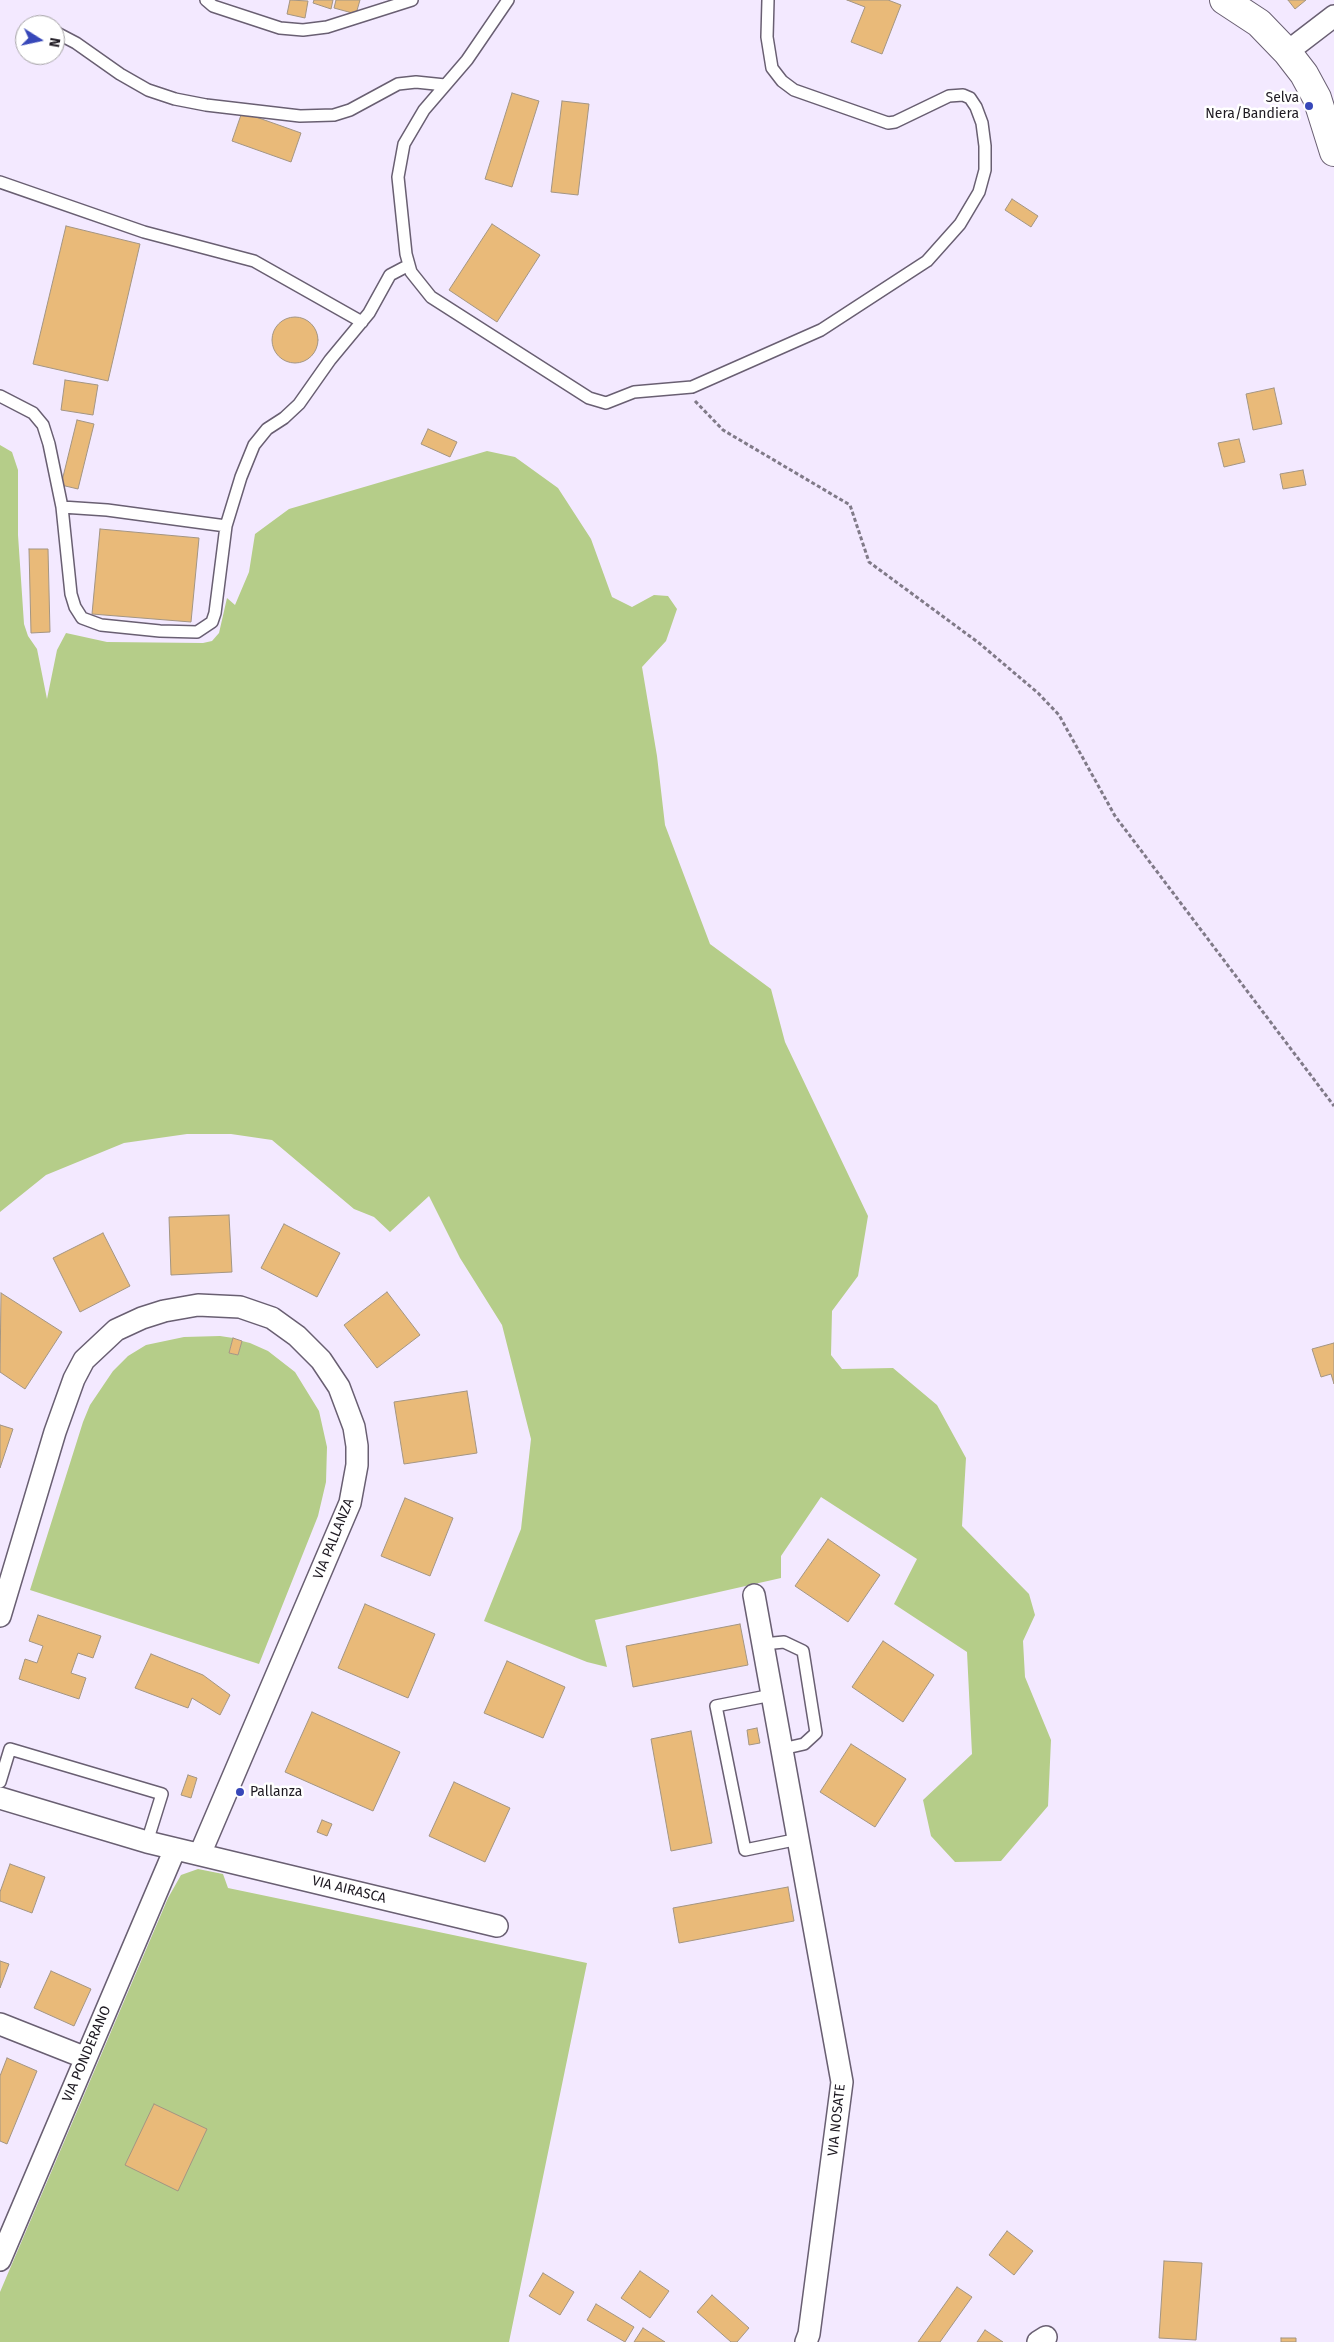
<!DOCTYPE html>
<style>
body{margin:0}
#map{position:relative;width:1334px;height:2342px;overflow:hidden;background:#f3e9ff;font-family:"Fira Sans",sans-serif}
canvas{display:block}
.north{position:absolute;left:15px;top:15px;width:50px;height:50px;box-sizing:border-box;background:#fff;border:1px solid #a5a3a6;border-radius:50%;rotate:100deg;font-size:14px;font-weight:700;line-height:20px;text-align:center;color:#1d1921}
.north::after{content:'';display:block;margin:auto;width:18px;height:22px;background:#3747b9;clip-path:polygon(50% 0,100% 100%,50% 72%,0 100%)}
</style>
<div id="map">
<canvas width="1334" height="2342"></canvas>
<div class="north">N</div>
</div>
<script>
const c = document.querySelector('canvas').getContext('2d');
c.lineJoin = 'round';
function fill(path, color) {
  c.fillStyle = color;
  c.fill(path, 'evenodd');
}
function poly(rows) {
  const path = new Path2D();
  for (const r of rows) {
    if (r.length === 3) {
      path.moveTo(r[0] + r[2], r[1]);
      path.arc(r[0], r[1], r[2], 0, 2 * Math.PI);
      continue;
    }
    path.moveTo(r[0], r[1]);
    for (let i = 2; i < r.length; i += 2) path.lineTo(r[i], r[i + 1]);
  }
  return path;
}
function strokePath(path, color, width, dash) {
  c.strokeStyle = color;
  c.lineWidth = width;
  c.lineCap = dash ? 'butt' : 'round';
  c.setLineDash(dash || []);
  c.stroke(path);
}
function write(font, color, halo, rows, align = 'center') {
  c.font = font + ' "Fira Sans",sans-serif';
  c.lineWidth = 5;
  c.setLineDash([]);
  c.textBaseline = 'middle';
  c.strokeStyle = halo;
  c.fillStyle = color;
  for (const [text, x, y, turn = 0] of rows) {
    c.save();
    c.translate(x, y);
    c.rotate((+turn || 0) * Math.PI / 180);
    c.textAlign = isNaN(turn) ? turn : align;
    if (halo) c.strokeText(text, 0, 0);
    c.fillText(text, 0, 0);
    c.restore();
  }
}
const green = poly([
 [0,445,12,452,18,470,18,535,24,624,28,636,37,649,47,699,57,650,66,633,107,642,203,643,212,641,219,633,227,598,235,605,249,572,255,534,289,509,487,451,515,457,558,488,591,539,612,597,632,607,654,595,668,596,677,609,666,641,642,667,657,756,665,825,710,944,771,989,785,1042,868,1216,858,1276,832,1311,831,1355,842,1369,893,1368,937,1405,966,1458,962,1526,1029,1594,1035,1615,1023,1641,1025,1677,1051,1740,1048,1806,1001,1861,955,1862,931,1836,923,1800,972,1754,967,1652,894,1604,917,1559,821,1497,781,1556,781,1578,595,1620,607,1667,587,1662,484,1621,521,1529,531,1439,502,1325,460,1258,429,1196,390,1232,374,1217,354,1209,272,1140,231,1134,187,1134,124,1143,46,1175,0,1212],
 [220,1336,233,1338,229,1353,238,1355,242,1341,250,1343,268,1351,295,1372,319,1411,327,1447,326,1482,318,1516,259,1664,30,1590,83,1422,90,1405,113,1371,128,1356,146,1345,184,1337],
 [198,1869,223,1874,228,1888,587,1963,509,2342,0,2342,0,2292,168,1898,181,1875]
]);
const building = poly([
 [290,0,308,1,305,18,287,14,290,0],
 [314,0,333,0,331,9,313,3,314,0],
 [336,0,360,0,356,14,334,8,336,0],
 [847,0,888,0,901,5,882,54,851,42,865,7,847,0],
 [1288,0,1306,0,1295,9,1288,0],
 [512,93,539,101,512,187,485,179,512,93],
 [562,101,589,104,578,195,551,192,562,101],
 [242,112,301,133,291,162,232,141,242,112],
 [1012,199,1038,216,1031,227,1005,210,1012,199],
 [492,224,540,255,497,322,449,290,492,224],
 [66,226,140,244,108,381,33,364,66,226],
 [295,340,23],
 [65,380,98,385,93,415,61,410,65,380],
 [1274,388,1282,424,1253,430,1246,394,1274,388],
 [77,420,94,424,78,489,61,485,77,420],
 [428,429,457,442,450,457,421,444,428,429],
 [1239,439,1245,462,1224,467,1218,443,1239,439],
 [1303,470,1306,485,1283,489,1280,474,1303,470],
 [100,529,199,538,191,622,92,614,100,529],
 [29,549,48,549,50,632,31,633,29,549],
 [229,1215,232,1272,171,1275,169,1217,229,1215],
 [284,1224,340,1253,317,1297,261,1268,284,1224],
 [103,1233,130,1286,80,1312,53,1258,103,1233],
 [387,1292,420,1335,377,1368,344,1325,387,1292],
 [1,1293,62,1332,25,1389,0,1372,1,1293],
 [233,1338,242,1341,238,1355,229,1353,233,1338],
 [1334,1343,1334,1384,1331,1374,1321,1377,1312,1349,1334,1343],
 [467,1391,477,1453,404,1464,394,1402,467,1391],
 [0,1425,13,1429,0,1468,0,1425],
 [405,1498,453,1518,430,1576,381,1556,405,1498],
 [828,1539,880,1575,848,1622,795,1586,828,1539],
 [365,1604,435,1634,408,1698,338,1668,365,1604],
 [38,1615,101,1636,93,1658,78,1653,71,1673,86,1678,79,1699,19,1679,25,1659,37,1663,43,1646,29,1641,38,1615],
 [740,1624,748,1665,633,1687,626,1646,740,1624],
 [883,1641,934,1675,903,1722,852,1687,883,1641],
 [151,1654,203,1675,230,1695,220,1715,192,1698,188,1708,135,1688,151,1654],
 [507,1661,565,1687,543,1738,484,1713,507,1661],
 [312,1712,400,1752,373,1811,285,1772,312,1712],
 [757,1728,760,1743,749,1745,747,1730,757,1728],
 [691,1731,712,1843,671,1851,651,1739,691,1731],
 [851,1744,906,1779,875,1827,820,1792,851,1744],
 [188,1775,197,1778,191,1798,181,1795,188,1775],
 [454,1782,510,1808,485,1862,429,1836,454,1782],
 [322,1820,332,1824,327,1836,317,1832,322,1820],
 [10,1864,45,1877,32,1913,0,1901,0,1892,10,1864],
 [788,1887,794,1921,679,1943,673,1908,788,1887],
 [0,1961,9,1964,0,1988,0,1961],
 [51,1971,91,1989,74,2026,34,2008,51,1971],
 [7,2058,37,2071,7,2144,0,2141,0,2076,7,2058],
 [154,2104,207,2129,178,2191,125,2165,154,2104],
 [1007,2231,1033,2251,1014,2275,989,2255,1007,2231],
 [1164,2261,1202,2263,1196,2340,1159,2338,1164,2261],
 [640,2271,669,2291,650,2318,621,2298,640,2271],
 [543,2273,574,2292,560,2315,529,2296,543,2273],
 [957,2287,972,2297,940,2342,918,2342,957,2287],
 [712,2295,749,2328,737,2342,731,2342,697,2312,712,2295],
 [596,2304,634,2327,625,2342,587,2320,596,2304],
 [643,2328,665,2342,634,2342,643,2328],
 [985,2330,1003,2342,977,2342,985,2330],
 [1281,2338,1296,2338,1296,2342,1281,2342,1281,2338]
]);
const path = poly([
 [695,401,723,430,850,505,869,562,979,643,1038,693,1059,715,1115,816,1334,1106]
]);
const service = poly([
 [206,0,213,6,280,28,303,30,327,27,412,0],
 [508,0,467,60,424,110,404,144,398,177,406,254,411,272,431,297,589,398,606,403,634,392,692,387,821,330,927,261,960,224,979,192,985,170,985,146,982,123,976,107,970,98,963,95,949,96,895,122,888,123,794,90,782,81,772,68,767,37,768,0],
 [55,32,76,43,120,74,148,90,175,99,206,105,300,116,334,115,350,110,398,84,416,82,445,85],
 [0,182,144,232,254,261,362,322],
 [0,396,33,413,43,425,49,444,62,507,71,594,75,607,82,618,101,625,160,631,197,632,212,622,215,613,226,526,241,477,254,445,267,429,284,418,299,404,330,360,369,313,390,275,409,265],
 [62,507,107,510,226,526],
 [763,1644,784,1642,803,1651,816,1733,804,1744,782,1749],
 [772,1695,716,1706,745,1850,799,1839],
 [0,1782,10,1749,162,1794,147,1842]
]);
const minor = poly([
 [1287,52,1334,16],
 [754,1595,842,2082,809,2334,806,2342],
 [0,1616,55,1432,74,1379,84,1360,116,1330,142,1318,164,1311,198,1305,240,1307,272,1318,297,1336,321,1360,339,1387,354,1427,357,1446,357,1465,350,1503,200,1854],
 [0,1798,147,1842,497,1926],
 [0,2024,86,2058],
 [0,2260,175,1849],
 [1038,2342,1046,2337]
]);
const tertiary = poly([
 [1224,0,1259,23,1287,52,1304,74,1317,98,1334,152]
]);
const markers = [
 [1309,106,5,"#3747b9"],
 [240,1792,5,"#3747b9"]
];
const poiNames = [
 ["Selva",1299,98],
 ["Nera/Bandiera",1299,114],
 ["Pallanza",250,1792,"left"]
];
const streetNames = [
 ["VIA PALLANZA",334,1539,-68],
 ["VIA AIRASCA",349,1890,14],
 ["VIA PONDERANO",87,2054,-67],
 ["VIA NOSATE",837,2120,-84]
];
fill(green, '#b5cd89');
fill(building, '#e9ba79');
strokePath(building, '#a39583', 1);
strokePath(service, '#695f72', 14);
strokePath(minor, '#695f72', 24);
strokePath(tertiary, '#695f72', 30);
strokePath(path, '#807a88', 3, [4, 2.5]);
strokePath(service, '#fff', 11);
strokePath(minor, '#fff', 21);
strokePath(tertiary, '#fff', 28);
for (const [x, y, r, color] of markers) {
  const dot = new Path2D();
  dot.arc(x, y, r, 0, 2 * Math.PI);
  c.fillStyle = color;
  c.fill(dot);
  strokePath(dot, '#fff', 2);
}
write('14px', '#1d1921', '#fff', poiNames, 'right');
write('14px', '#1d1921', '#fff', streetNames);
</script>
